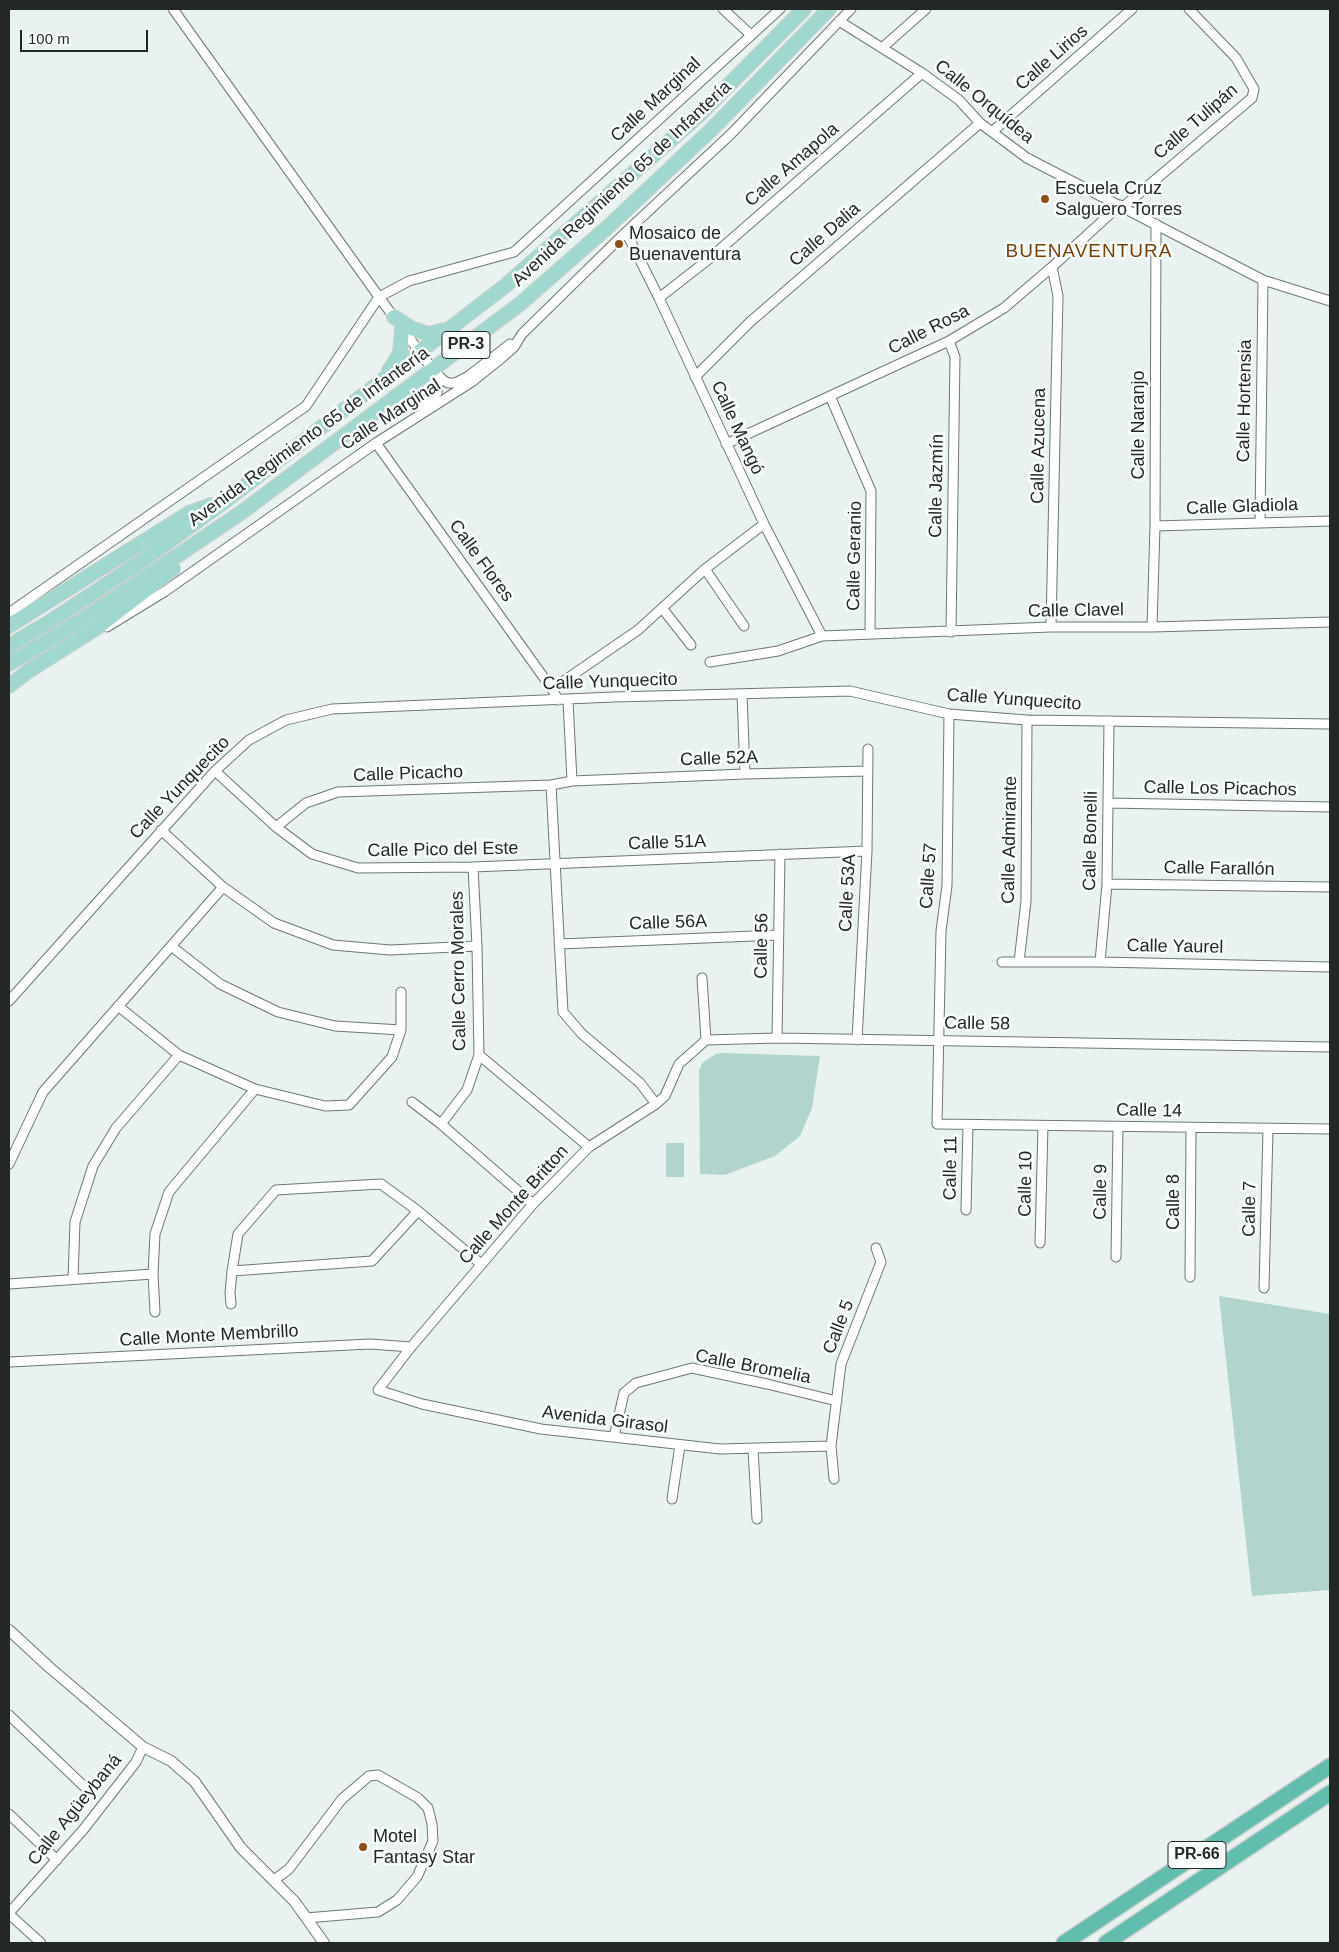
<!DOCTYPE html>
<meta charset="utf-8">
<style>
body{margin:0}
#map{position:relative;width:1339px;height:1952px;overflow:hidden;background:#e8f3f1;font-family:Helvetica,sans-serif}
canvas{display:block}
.frame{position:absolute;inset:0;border:10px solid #232827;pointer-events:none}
.scale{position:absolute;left:20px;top:30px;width:128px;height:22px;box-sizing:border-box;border:2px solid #232827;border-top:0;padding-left:6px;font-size:15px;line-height:18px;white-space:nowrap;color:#232827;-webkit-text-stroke:4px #fafffe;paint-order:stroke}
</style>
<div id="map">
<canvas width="1339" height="1952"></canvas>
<div class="frame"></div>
<div class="scale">100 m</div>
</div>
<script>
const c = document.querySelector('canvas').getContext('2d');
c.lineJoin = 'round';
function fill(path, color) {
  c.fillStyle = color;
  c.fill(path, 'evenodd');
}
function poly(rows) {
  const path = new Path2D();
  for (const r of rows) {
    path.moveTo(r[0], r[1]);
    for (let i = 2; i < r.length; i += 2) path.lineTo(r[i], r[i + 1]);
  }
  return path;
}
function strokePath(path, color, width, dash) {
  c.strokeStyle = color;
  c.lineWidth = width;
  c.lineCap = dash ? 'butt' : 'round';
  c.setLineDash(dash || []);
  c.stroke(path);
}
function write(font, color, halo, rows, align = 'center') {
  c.font = font + ' Helvetica,sans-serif';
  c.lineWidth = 5;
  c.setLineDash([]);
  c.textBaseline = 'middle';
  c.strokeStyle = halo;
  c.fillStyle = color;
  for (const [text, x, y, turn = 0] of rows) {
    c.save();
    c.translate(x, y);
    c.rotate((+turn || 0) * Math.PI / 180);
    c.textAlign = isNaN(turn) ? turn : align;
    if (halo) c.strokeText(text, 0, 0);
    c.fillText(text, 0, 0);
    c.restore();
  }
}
const green = poly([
 [722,1053,820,1056,812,1108,800,1136,775,1156,725,1175,700,1174,699,1070,703,1062,716,1054],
 [666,1143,684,1143,684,1177,666,1177],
 [1219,1296,1330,1314,1330,1590,1252,1596]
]);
const minor = poly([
 [173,9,379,297,433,370,443,380,448,383,455,383,467,377,510,344],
 [723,9,751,35],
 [839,21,922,73,959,100,980,123,1027,158,1263,280,1330,301],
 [882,48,926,9],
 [993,131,1132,9],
 [1123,207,1252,98,1254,89,1236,58,1189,9],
 [626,232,659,298,764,524,822,636],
 [659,298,709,259,922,73],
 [949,341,955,357,951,632],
 [695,377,750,322,980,123],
 [830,396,871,491,870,634],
 [423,408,437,393,438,383,434,373],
 [376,443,552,689,558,700],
 [726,444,949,341,1004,308,1052,267,1120,205],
 [1260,523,1263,280],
 [1155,526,1330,521],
 [705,569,744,626],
 [662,608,691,645],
 [9,613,306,406,379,297,409,281,514,252,780,9],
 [107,627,164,592,376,443,473,381,498,361,514,347,522,334,626,232,731,134,851,9],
 [1051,627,1058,296,1052,267],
 [1152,627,1155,526,1156,224],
 [710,662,778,651,822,636,1051,627,1152,627,1330,622],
 [552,689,638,630,705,569,764,524],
 [742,694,745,774],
 [568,700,572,781],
 [949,714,947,886,941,931,937,1124,1330,1129],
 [215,771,276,827,312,854,358,868,473,867,867,851],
 [551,785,563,1012,582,1034,640,1083,656,1104],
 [1108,803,1330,807],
 [276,827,306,803,338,792,551,785,572,781,745,774,867,771],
 [161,830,223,887,274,923,333,945,390,950,477,946],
 [1107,884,1330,887],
 [559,944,778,935],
 [171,946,220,984,278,1012,335,1026,401,1030],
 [1002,962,1100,962,1330,967],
 [1019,962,1026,901,1027,720],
 [1100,962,1107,884,1109,721],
 [702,978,706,1040],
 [9,1001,215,771,249,740,286,720,332,709,614,697,850,691,949,714,1027,720,1330,724],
 [118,1006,179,1055,255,1089,325,1106,349,1105,392,1057,401,1030,401,992],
 [777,1038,780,854],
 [857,1040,867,851,868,749],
 [479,1055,589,1147],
 [412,1102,441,1124,533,1204],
 [441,1124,467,1090,479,1055,477,946,473,867],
 [9,1164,43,1092,223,887],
 [966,1210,968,1125],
 [1040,1243,1043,1126],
 [1116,1257,1118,1127],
 [232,1271,372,1261,418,1211],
 [1190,1277,1191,1128],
 [73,1279,75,1222,93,1166,116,1128,179,1055],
 [9,1284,153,1274],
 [1264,1288,1268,1130],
 [231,1304,230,1293,232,1271,238,1234,276,1190,381,1184,418,1211,481,1264],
 [155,1312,153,1274,155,1234,169,1192,255,1089],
 [9,1362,370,1344,411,1347],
 [614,1437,624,1393,636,1383,692,1368,767,1384,837,1401],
 [831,1446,720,1449,541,1429,422,1404,378,1390,411,1347,533,1204,589,1147,656,1104,665,1096,679,1064,706,1040,777,1038,1330,1047],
 [753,1449,757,1519],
 [834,1479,831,1446,841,1364,881,1262,876,1248],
 [672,1499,680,1445],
 [9,1715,89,1791],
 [9,1814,57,1860],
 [274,1880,289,1869,342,1799,369,1776,378,1775,418,1798,428,1808,432,1824,433,1841,417,1877,397,1900,378,1912,306,1918],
 [9,1913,83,1830,136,1762,143,1747],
 [9,1914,41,1943]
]);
const tertiary = poly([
 [9,1630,49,1667,143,1747,171,1761,195,1782,241,1848,295,1902,324,1943]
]);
const primary = poly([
 [394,317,411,328,428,334,445,330],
 [389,371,400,353,402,328],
 [9,626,189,513,211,505],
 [9,646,54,619,139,563,228,499,505,286,698,116,804,9],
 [9,664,82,620,242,512,520,304,610,225,713,128,829,9],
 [9,686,27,672,98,627,173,569]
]);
const motorway = poly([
 [1064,1943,1330,1766],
 [1106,1943,1330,1793]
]);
const markers = [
 [1045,199,5,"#8d4f14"],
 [619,244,5,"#8d4f14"],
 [363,1847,5,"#8d4f14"]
];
const shields = [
 [466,345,48],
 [1197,1855,58]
];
const shieldNames = [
 ["PR-3",466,345],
 ["PR-66",1197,1855]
];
const streetNames = [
 ["Calle Lirios",1052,58,-41],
 ["Calle Marginal",656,100,-43],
 ["Calle Orquídea",984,102,39],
 ["Calle Tulipán",1196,122,-41],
 ["Calle Amapola",792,165,-41],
 ["Avenida Regimiento 65 de Infantería",622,184,-43],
 ["Calle Dalia",825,235,-41],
 ["Calle Rosa",929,330,-27],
 ["Calle Hortensia",1245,401,-89],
 ["Calle Marginal",391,415,-33],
 ["Calle Naranjo",1139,425,-90],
 ["Calle Mangó",737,428,65],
 ["Avenida Regimiento 65 de Infantería",309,437,-36],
 ["Calle Azucena",1039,446,-89],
 ["Calle Jazmín",937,486,-89],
 ["Calle Gladiola",1242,507,-2],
 ["Calle Geranio",855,556,-89],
 ["Calle Flores",481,561,54],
 ["Calle Clavel",1076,611,-1],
 ["Calle Yunquecito",610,682,-2],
 ["Calle Yunquecito",1014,700,4],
 ["Calle 52A",719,759,-2],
 ["Calle Picacho",408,774,-2],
 ["Calle Yunquecito",180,788,-46],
 ["Calle Los Picachos",1220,789,1],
 ["Calle Admirante",1010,840,-89],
 ["Calle Bonelli",1091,841,-89],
 ["Calle 51A",667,843,-2],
 ["Calle Pico del Este",443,850,-1],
 ["Calle Farallón",1219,869,1],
 ["Calle 57",929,876,-86],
 ["Calle 53A",848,893,-87],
 ["Calle 56A",668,923,-2],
 ["Calle 56",762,946,-89],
 ["Calle Yaurel",1175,947,1],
 ["Calle Cerro Morales",459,971,-91],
 ["Calle 58",977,1024,1],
 ["Calle 14",1149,1111,1],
 ["Calle 11",951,1168,-89],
 ["Calle 10",1026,1184,-89],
 ["Calle 9",1101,1192,-89],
 ["Calle 8",1174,1202,-90],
 ["Calle Monte Britton",514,1205,-48],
 ["Calle 7",1250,1209,-89],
 ["Calle 5",839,1327,-69],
 ["Calle Monte Membrillo",209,1336,-3],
 ["Calle Bromelia",753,1367,11],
 ["Avenida Girasol",605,1420,7],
 ["Calle Agüeybaná",75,1810,-51]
];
const poiNames = [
 ["Escuela Cruz",1055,189],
 ["Salguero Torres",1055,210],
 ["Mosaico de",629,234],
 ["Buenaventura",629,255],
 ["Motel",373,1837],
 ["Fantasy Star",373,1858]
];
const neighbourhoodNames = [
 ["BUENAVENTURA",1089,252]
];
fill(green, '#b1d5cd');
strokePath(minor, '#6d7775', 11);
strokePath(tertiary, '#6d7775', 12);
strokePath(primary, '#cfd0cf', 16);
strokePath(motorway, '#cfd0cf', 18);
strokePath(minor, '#fff', 9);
strokePath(tertiary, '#fff', 10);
strokePath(primary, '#a0d7ce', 14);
strokePath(motorway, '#61bdad', 15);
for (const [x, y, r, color] of markers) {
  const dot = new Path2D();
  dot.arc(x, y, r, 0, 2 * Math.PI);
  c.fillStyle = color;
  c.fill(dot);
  strokePath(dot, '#fafffe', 2);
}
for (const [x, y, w] of shields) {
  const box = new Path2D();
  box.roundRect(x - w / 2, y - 13.5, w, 27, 4);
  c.fillStyle = '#fafffe';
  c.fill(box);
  strokePath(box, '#232827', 1);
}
write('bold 16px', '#232827', null, shieldNames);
write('18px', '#232827', '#fafffe', streetNames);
write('18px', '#232827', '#fafffe', poiNames, 'left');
c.letterSpacing = '1px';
write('19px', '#773f05', '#fafffe', neighbourhoodNames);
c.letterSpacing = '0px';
</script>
